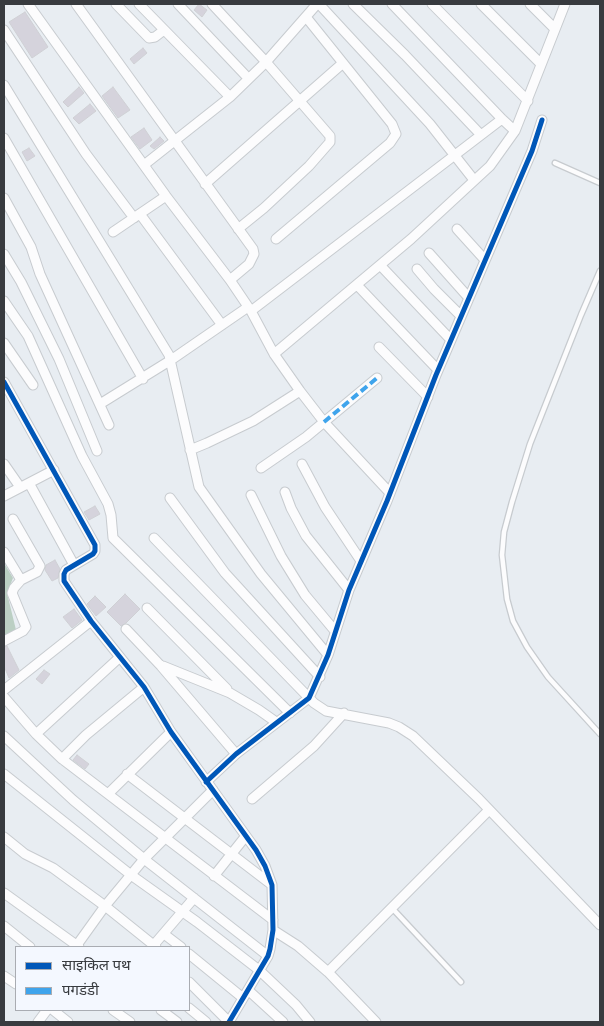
<!DOCTYPE html>
<meta charset="utf-8">
<style>
body{margin:0}
#map{position:relative;width:604px;height:1026px;overflow:hidden;background:#e8edf2;font-family:Ubuntu,"Noto Sans Devanagari",sans-serif}
canvas{display:block}
.frame{position:absolute;inset:0;border:5px solid #383b3f;pointer-events:none}
.legend{position:absolute;left:15px;top:946px;width:175px;height:65px;box-sizing:border-box;background:#f4f8ff;border:1px solid #a9acb2;margin:0;padding:6px 9px;list-style:none;font-size:15px;color:#383b3f}
.legend li{display:flex;align-items:center;gap:10px;height:25px}
.legend b{width:25px;border:1px solid #a9acb2}
</style>
<div id="map">
<canvas width="604" height="1026"></canvas>
<div class="frame"></div>
<ul class="legend">
<li><b style="height:6px;background:#0057b8"></b>साइकिल पथ</li>
<li><b style="height:6px;background:#3fa4ec"></b>पगडंडी</li>
</ul>
</div>
<script>
const c = document.querySelector('canvas').getContext('2d');
c.lineJoin = 'round';
function fill(path, color) {
  c.fillStyle = color;
  c.fill(path, 'evenodd');
}
function poly(rows) {
  const path = new Path2D();
  for (const r of rows) {
    path.moveTo(r[0], r[1]);
    for (let i = 2; i < r.length; i += 2) path.lineTo(r[i], r[i + 1]);
  }
  return path;
}
function strokePath(path, color, width, dash) {
  c.strokeStyle = color;
  c.lineWidth = width;
  c.lineCap = dash ? 'butt' : 'round';
  c.setLineDash(dash || []);
  c.stroke(path);
}
const forest = poly([
 [4,563,13,578,7,593,16,630,4,636]
]);
const building = poly([
 [199,4,207,10,202,17,194,10,199,4],
 [25,12,48,47,32,58,9,22,25,12],
 [143,48,147,53,134,64,130,59,143,48],
 [79,87,84,93,68,107,63,102,79,87],
 [113,87,130,110,118,118,102,96,113,87],
 [90,104,96,111,79,124,73,118,90,104],
 [144,128,152,140,140,149,131,137,144,128],
 [160,137,164,141,154,149,150,146,160,137],
 [29,148,35,156,27,161,22,152,29,148],
 [95,506,100,514,89,520,84,512,95,506],
 [55,560,60,569,58,578,52,581,45,570,46,565,55,560],
 [125,594,140,609,126,623,121,626,107,612,125,594],
 [95,596,106,607,96,616,87,604,95,596],
 [74,609,82,620,72,628,63,617,74,609],
 [7,646,19,670,9,678,4,666,4,647,7,646],
 [44,670,50,674,42,684,36,679,44,670],
 [77,755,89,764,85,769,73,760,77,755]
]);
const service = poly([
 [555,163,600,183],
 [600,271,581,315,530,444,512,502,504,532,502,555,507,599,513,621,527,647,548,677,600,734],
 [392,908,461,982]
]);
const minor = poly([
 [28,4,166,196,230,280,251,311,274,354,300,391,324,422,390,493],
 [76,4,253,249,254,254,249,264,230,280],
 [116,4,149,38,155,37,164,30],
 [139,4,230,97],
 [178,4,248,78],
 [212,4,266,62,330,136,330,142,309,166,264,208,238,229],
 [319,4,430,124,474,180],
 [353,4,405,55,481,135],
 [392,4,502,119,515,131],
 [432,4,528,101],
 [481,4,541,64],
 [530,4,555,29],
 [4,30,86,154,134,218],
 [4,85,169,355,199,487,261,574,328,655],
 [4,138,143,379],
 [144,165,230,97,266,62,317,4],
 [205,184,343,63],
 [4,198,31,247,40,274,109,425],
 [140,214,222,325],
 [457,229,485,260],
 [113,232,166,196],
 [276,239,390,143,396,134,392,124,306,17],
 [429,253,469,298],
 [4,254,21,282,59,359,97,451],
 [380,265,451,340],
 [417,269,434,289,461,316],
 [357,285,438,370],
 [4,301,28,336,82,456,108,504,111,515,113,538,290,713],
 [251,311,502,119],
 [4,343,33,385],
 [379,347,428,397],
 [274,354,411,239,490,166,515,131,565,4],
 [4,382,95,545,95,551,93,554,66,570,64,574,64,581,91,621,144,687,171,732,256,850,265,866,272,885,273,930,270,949,268,956,229,1022],
 [100,404,171,360,248,307],
 [190,450,207,443,253,421,300,391],
 [4,464,20,487],
 [302,464,325,507,361,561],
 [261,468,306,437,377,378],
 [29,483,74,565],
 [285,492,291,508,306,536,349,590],
 [251,495,281,556,305,595,335,631],
 [4,496,54,470],
 [170,498,225,573,320,677],
 [13,519,40,566,37,572,21,580],
 [154,538,314,703,326,711,389,723,399,727,413,736,479,799,600,925],
 [4,552,21,580,14,588,12,593,26,627,23,631,4,641],
 [147,608,227,689],
 [126,629,161,666,236,754],
 [163,666,230,693,259,710,276,722],
 [4,690,91,621],
 [4,697,36,734,62,759,273,920],
 [36,734,120,657],
 [4,736,73,800,144,859,268,956],
 [62,759,86,735,144,687],
 [4,774,131,875,197,922,259,970,296,1005,310,1022],
 [127,774,272,885],
 [206,782,236,754,309,698,328,655,349,590,387,501,436,375,532,151,542,120],
 [108,794,171,732],
 [252,799,314,746,344,713],
 [4,837,25,854,53,868,105,906,156,947],
 [214,876,245,837],
 [4,893,79,947],
 [4,926,30,947],
 [273,930,298,946,328,972,376,1022],
 [164,934,181,947],
 [77,945,105,906,144,859,213,790],
 [152,947,194,898],
 [189,954,243,998],
 [328,972,489,810],
 [4,976,16,984],
 [189,982,229,1022],
 [248,990,283,1022],
 [189,1008,206,1022],
 [53,1010,68,1022],
 [113,1010,130,1022],
 [161,1010,177,1022],
 [38,1022,47,1010]
]);
const quiet = poly([
 [324,422,377,378]
]);
const cycleway = poly([
 [4,382,95,545,95,551,93,554,66,570,64,574,64,581,91,621,144,687,171,732,256,850,265,866,272,885,273,930,270,949,268,956,229,1022],
 [206,782,236,754,309,698,328,655,349,590,387,501,436,375,532,151,542,120]
]);
fill(forest, '#bbcfc3');
fill(building, '#d5d3dc');
strokePath(building, '#cfd0d4', 1);
strokePath(service, '#c7cbcf', 7);
strokePath(minor, '#c7cbcf', 11);
strokePath(service, '#fcfcfd', 4.5);
strokePath(minor, '#fcfcfd', 9);
strokePath(quiet, '#3fa4ec', 4, [8, 4]);
strokePath(cycleway, '#0057b8', 5);
</script>
